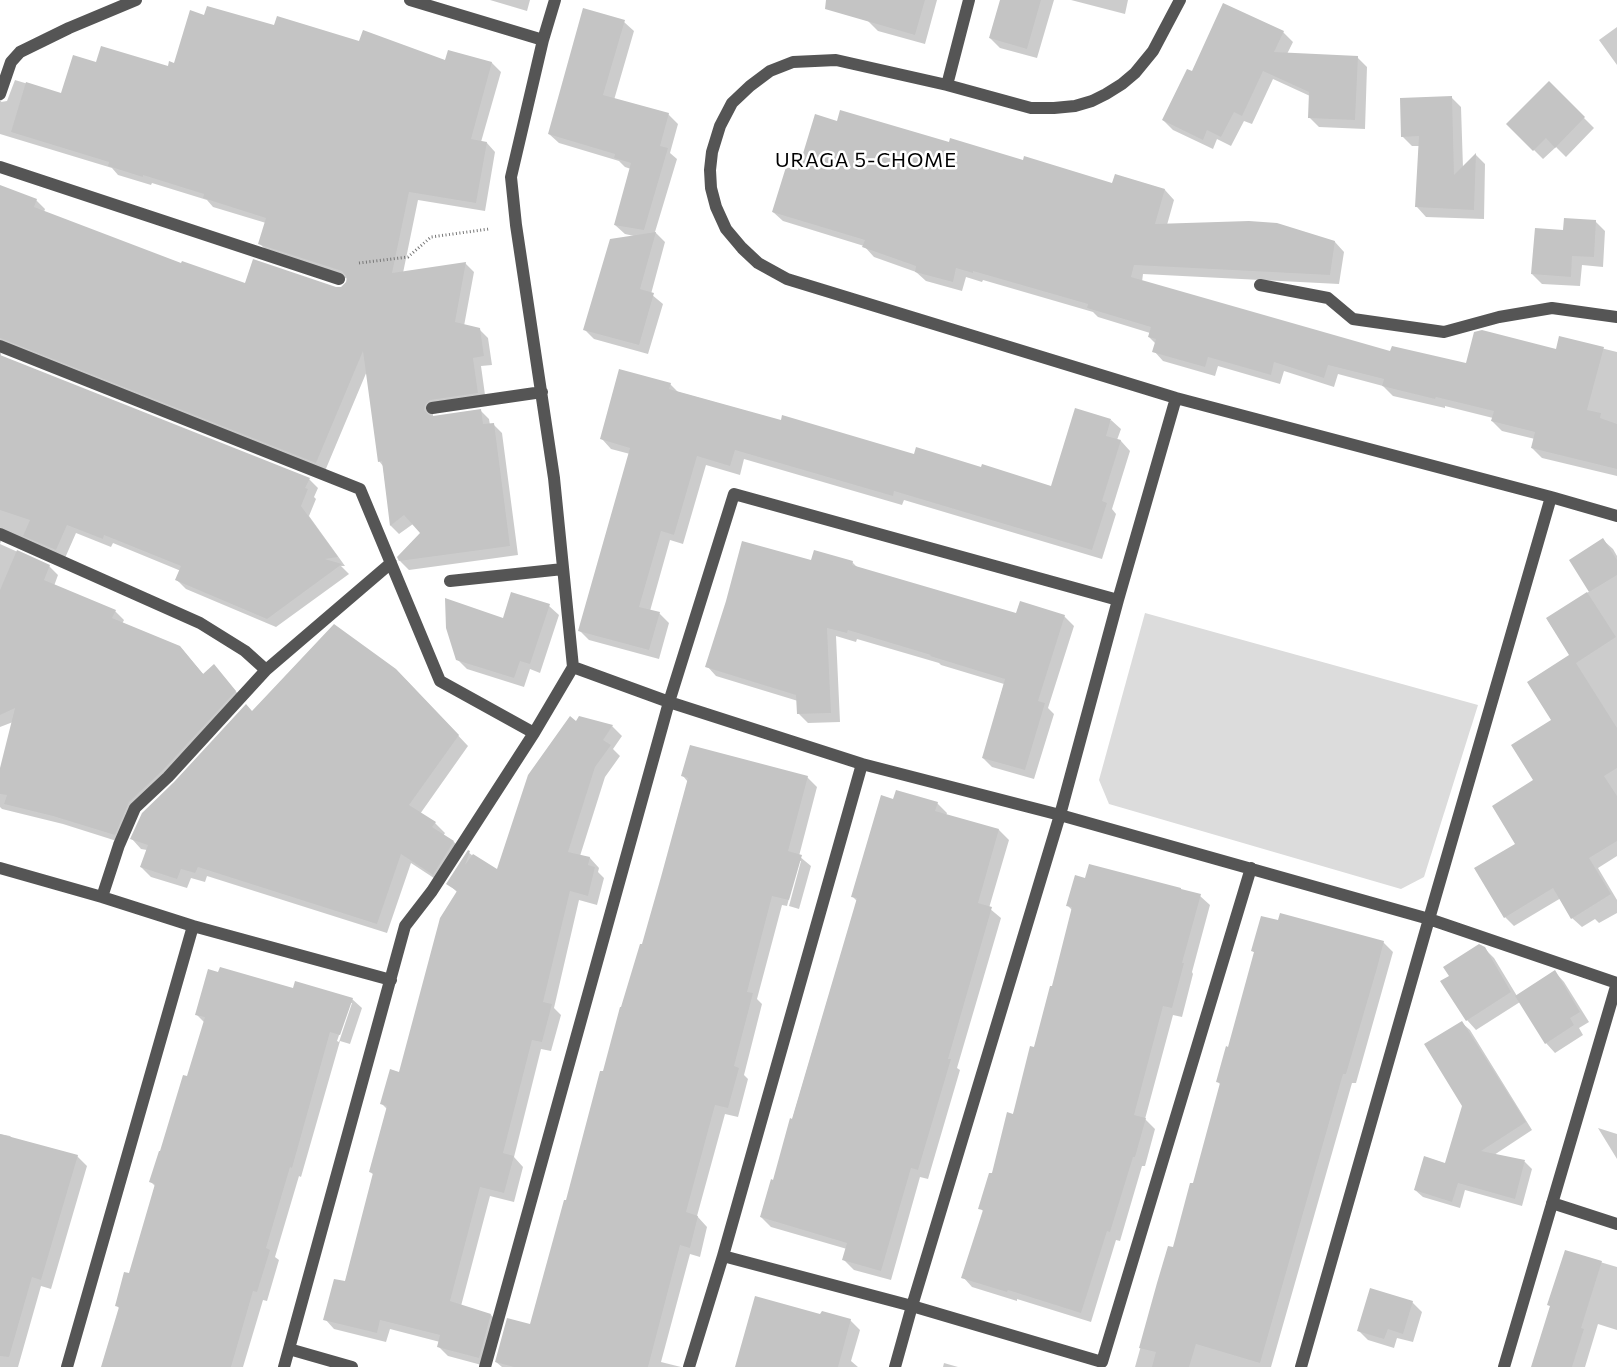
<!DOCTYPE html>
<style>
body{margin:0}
canvas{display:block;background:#fff}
</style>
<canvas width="1617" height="1367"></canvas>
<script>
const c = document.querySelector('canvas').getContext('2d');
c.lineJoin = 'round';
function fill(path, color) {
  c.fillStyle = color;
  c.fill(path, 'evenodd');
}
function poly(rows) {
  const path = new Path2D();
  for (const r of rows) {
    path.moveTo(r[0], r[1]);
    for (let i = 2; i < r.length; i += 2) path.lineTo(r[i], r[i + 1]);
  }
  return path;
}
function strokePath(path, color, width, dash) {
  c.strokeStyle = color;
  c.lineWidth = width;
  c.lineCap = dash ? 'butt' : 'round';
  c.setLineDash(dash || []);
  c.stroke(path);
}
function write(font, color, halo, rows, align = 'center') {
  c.font = font + ' Commissioner,sans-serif';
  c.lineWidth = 5;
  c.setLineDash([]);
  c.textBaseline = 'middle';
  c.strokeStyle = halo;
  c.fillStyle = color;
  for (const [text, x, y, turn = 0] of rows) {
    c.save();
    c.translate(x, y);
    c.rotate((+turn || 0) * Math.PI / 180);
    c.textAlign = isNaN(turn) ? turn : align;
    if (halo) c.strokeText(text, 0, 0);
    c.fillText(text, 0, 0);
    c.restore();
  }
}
const green = poly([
 [1145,613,1478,705,1424,877,1401,889,1109,804,1099,780]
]);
const shadow = poly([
 [490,0,530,0,527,11],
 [874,0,937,0,925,44,878,31,868,21],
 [1002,0,1054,0,1037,58,1000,48,990,38],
 [1071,0,1128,0,1125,14],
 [205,16,275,27,359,43,446,62,492,63,501,72,481,142,487,143,495,152,485,211,418,200,403,273,465,263,474,272,464,326,479,329,488,338,492,365,481,366,486,402,433,414,433,417,480,410,489,419,490,425,493,424,502,433,518,555,409,570,400,561,422,533,413,524,399,534,391,526,383,466,379,461,367,371,325,471,1,352,1,356,309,479,318,488,314,497,316,499,309,516,345,566,341,566,349,574,276,627,186,589,177,580,181,571,113,543,111,547,76,533,65,558,3,536,0,544,49,566,58,575,54,586,115,611,124,620,122,624,180,647,204,675,222,675,244,701,138,811,123,843,63,824,2,809,0,807,0,773,13,722,0,727,0,187,36,200,45,209,44,212,182,264,246,285,342,288,348,283,348,279,268,252,259,243,266,223,213,207,207,200,152,183,151,185,118,175,112,168,0,134,0,77,6,84,1,102,7,101,15,80,61,94,97,64,169,67,175,64],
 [624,22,634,31,614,100,668,114,678,124,670,153,677,159,655,232,665,242,651,294,663,304,648,354,594,339,585,330,634,236,625,234,615,225,631,169,625,167,619,161,559,143,549,134],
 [1617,27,1617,65,1599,40],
 [1283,32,1293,42,1287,54,1357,57,1367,67,1365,129,1319,127,1309,117,1310,96,1273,79,1252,124,1244,121,1231,146,1217,139,1213,149,1173,130,1163,120,1193,73],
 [1549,83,1594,128,1566,157,1556,147,1543,159,1508,124],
 [1452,98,1461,107,1463,168,1476,155,1485,164,1484,219,1426,217,1417,207,1419,146,1412,146,1402,136],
 [838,122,950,143,1113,185,1116,176,1165,190,1174,200,1167,225,1335,242,1344,252,1339,284,1143,274,1142,282,1391,353,1467,365,1557,350,1560,338,1617,352,1617,476,1542,458,1532,448,1535,439,1502,431,1492,421,1493,418,1445,406,1445,408,1393,396,1383,386,1338,374,1334,387,1284,371,1280,384,1218,366,1215,376,1163,361,1154,351,1156,344,1149,337,1150,333,1098,317,1093,312,983,280,982,282,966,277,962,291,926,281,916,272,874,257,864,246,783,221,773,212,798,172],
 [1595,221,1605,231,1603,267,1582,265,1580,286,1542,284,1532,274,1564,231],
 [670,384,678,392,782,421,915,455,1051,487,1111,420,1121,429,1117,440,1121,441,1130,451,1112,509,1116,514,1102,559,904,500,902,505,744,459,740,475,706,465,683,544,670,540,650,611,659,613,669,623,659,659,589,640,579,630,630,454,611,449,602,439],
 [1603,540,1613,549,1617,556,1617,856,1598,868,1617,900,1617,913,1599,923,1595,919,1582,927,1572,918,1561,898,1514,926,1505,917,1517,844,1571,656,1547,619,1590,591],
 [812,562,852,562,858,568,1017,614,1064,616,1074,626,1048,708,1054,714,1034,779,992,767,983,758,1004,684,941,665,939,663,857,639,856,642,836,636,840,722,808,723,799,714,798,701,716,676,707,666],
 [549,606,559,615,540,673,530,669,524,687,467,669,457,659,504,619],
 [406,680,468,746,420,814,435,823,445,833,443,836,454,842,463,852,443,884,411,863,387,933,207,876,205,882,191,878,187,888,151,877,141,867,147,850,141,849,132,839,252,712],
 [612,726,622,736,613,749,620,756,605,777,580,856,590,858,599,868,598,872,604,878,597,905,579,900,554,1008,561,1015,551,1051,541,1049,514,1157,523,1167,514,1202,490,1196,461,1306,491,1315,500,1325,489,1367,448,1356,438,1346,440,1342,390,1329,386,1342,334,1329,325,1319,345,1283,374,1175,370,1172,387,1109,382,1104,400,1073,458,893,448,883,468,852,473,856,498,871],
 [683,776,807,777,817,787,799,856,811,866,799,909,789,906,801,861,799,861,787,906,782,905,757,999,762,1004,744,1075,748,1079,738,1117,725,1114,697,1216,707,1227,700,1257,690,1254,661,1362,681,1367,502,1367,496,1362,531,1326,604,1073,643,946,688,782],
 [894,800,937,803,947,813,946,816,999,830,1009,840,989,908,1001,918,957,1068,960,1070,928,1179,920,1177,891,1280,854,1270,844,1260,847,1249,771,1227,761,1217,774,1181,857,901,852,896],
 [1086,879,1183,891,1200,896,1210,905,1192,972,1193,974,1182,1017,1173,1015,1145,1119,1155,1129,1145,1166,1142,1166,1120,1241,1116,1240,1091,1322,1017,1299,1017,1301,972,1287,963,1277,984,1212,980,1208,1013,1115,1053,988,1072,910,1068,906],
 [1383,942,1393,952,1356,1083,1352,1083,1271,1367,1135,1367,1169,1247,1174,1249,1194,1185,1221,1085,1218,1082,1229,1049,1255,953,1253,951],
 [1484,948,1494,958,1517,996,1555,972,1564,982,1589,1022,1579,1028,1583,1035,1555,1053,1546,1043,1520,1002,1476,1030,1467,1020,1451,976],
 [294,989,352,999,362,1008,350,1044,340,1041,301,1177,299,1176,275,1257,279,1260,267,1301,263,1300,243,1367,102,1367,120,1309,116,1305,130,1275,155,1186,151,1182,188,1078,205,1023,196,1014],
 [350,1003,352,1003,339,1042,337,1041],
 [1462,1023,1470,1030,1532,1130,1494,1155,1525,1162,1532,1169,1522,1206,1465,1190,1460,1208,1423,1197,1415,1190,1446,1164,1464,1106],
 [1598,1128,1617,1134,1617,1159],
 [0,1134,10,1136,13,1139,77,1156,87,1166,51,1289,41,1286,18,1367,0,1367],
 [1566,1252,1617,1267,1617,1330,1598,1324,1585,1367,1533,1367],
 [1412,1302,1422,1312,1413,1342,1397,1338,1394,1348,1368,1340,1358,1330],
 [821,1316,850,1320,860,1330,851,1361,858,1367,736,1367],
 [944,1363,958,1367,943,1367]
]);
const building = poly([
 [826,0,925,0,915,35,825,9],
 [1000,0,1041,0,1027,49,989,38],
 [1223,3,1284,31,1274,52,1358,56,1355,120,1308,118,1309,92,1263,71,1242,116,1234,112,1221,137,1207,130,1203,140,1162,120,1187,69,1192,71],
 [207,6,274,25,277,16,359,41,363,30,445,60,448,50,492,62,471,139,487,142,476,203,409,192,392,273,466,262,455,322,480,328,484,356,473,358,478,393,430,400,425,405,424,410,429,415,433,416,481,409,483,424,494,423,510,546,399,561,397,557,420,533,404,515,390,526,382,461,378,462,363,351,316,463,0,338,0,185,37,199,34,207,181,263,182,261,245,283,253,259,336,287,341,287,346,282,347,277,342,271,258,244,266,218,203,198,204,194,143,175,143,177,108,166,109,162,11,132,26,82,61,93,73,55,96,62,101,46,168,66,169,61,174,63,190,10,204,15],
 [583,8,625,20,603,95,669,113,660,146,668,148,644,230,614,225,631,163,614,158,615,154,548,134],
 [1549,81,1585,117,1555,148,1546,138,1533,151,1506,124],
 [1452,96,1454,175,1476,153,1474,210,1415,207,1419,136,1401,137,1400,98],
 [840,110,949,142,950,138,1023,160,1024,156,1112,183,1115,174,1165,189,1155,224,1249,221,1277,223,1335,241,1330,275,1134,265,1131,277,1390,351,1392,346,1466,363,1474,332,1482,330,1556,349,1559,336,1604,347,1587,410,1601,413,1600,418,1617,424,1617,469,1531,448,1535,432,1491,421,1494,411,1436,397,1435,399,1382,386,1384,379,1328,365,1324,378,1274,362,1271,375,1208,357,1205,367,1152,352,1156,339,1148,337,1151,327,1087,308,1088,304,973,271,973,273,956,268,953,282,915,272,916,266,862,247,865,240,772,212,786,167,798,170,815,114,837,121],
 [1564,218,1596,220,1594,257,1572,256,1571,277,1531,274,1535,228,1563,230],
 [656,232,640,289,654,293,639,345,583,330,610,239],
 [0,355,310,478,305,488,308,489,301,506,338,557,325,559,342,564,267,619,175,580,181,566,104,535,103,539,67,525,56,550,23,536,30,520,0,510],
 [619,369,671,383,669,389,781,420,782,415,914,454,916,447,981,467,982,464,1051,486,1075,408,1111,419,1106,436,1121,440,1102,501,1107,503,1092,550,894,491,893,496,735,450,730,466,697,456,674,535,661,531,639,607,660,612,649,650,578,631,630,448,600,439],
 [1603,538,1617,560,1617,575,1589,592,1569,560],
 [742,541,811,560,814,550,853,561,852,565,1016,613,1020,601,1065,615,1038,701,1045,703,1025,770,982,758,1005,679,930,656,931,655,848,630,847,633,827,628,831,713,797,714,796,695,705,667,726,601],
 [17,550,50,565,44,580,116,610,112,618,180,646,203,674,214,664,236,691,162,771,129,802,115,835,53,816,4,804,7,795,0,794,0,768,15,708,0,715,0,590],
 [511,592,550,604,530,664,520,661,514,678,456,660,446,628,445,598,503,618],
 [1587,592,1616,637,1576,663,1617,728,1617,768,1604,776,1617,796,1617,841,1589,858,1611,894,1571,919,1553,888,1504,918,1474,868,1515,844,1492,806,1533,780,1511,745,1551,720,1527,682,1569,655,1546,618],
 [334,624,396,669,459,735,409,805,436,822,432,827,454,841,433,875,401,854,377,924,198,867,195,873,181,869,177,879,140,867,148,845,130,839,142,813,174,782,246,704,252,711],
 [570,716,576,721,579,716,613,725,603,740,611,745,595,767,568,852,590,857,588,865,595,867,588,896,570,891,543,1002,552,1004,542,1042,532,1040,503,1153,514,1156,504,1193,480,1187,450,1301,491,1314,479,1358,437,1347,440,1335,380,1320,377,1333,323,1320,334,1279,345,1281,373,1173,369,1172,387,1106,380,1104,390,1069,399,1072,440,918,457,891,446,884,468,850,470,851,465,865,473,854,497,869,528,775],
 [690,745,808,776,788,851,802,855,789,900,772,896,747,992,753,993,734,1066,739,1068,728,1108,715,1105,686,1212,698,1216,690,1248,680,1245,648,1367,514,1367,495,1362,507,1318,530,1324,564,1200,566,1200,600,1071,603,1071,620,1007,621,1007,640,944,642,944,661,877,688,778,681,776],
 [896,790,938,802,935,811,999,829,978,903,992,907,948,1059,951,1059,918,1170,911,1168,881,1271,842,1260,847,1243,760,1217,771,1179,773,1180,790,1118,792,1119,857,898,851,897,881,795,893,799],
 [1089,864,1181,888,1181,889,1201,894,1182,963,1184,963,1172,1008,1163,1006,1134,1115,1146,1118,1135,1157,1133,1157,1110,1232,1107,1231,1081,1313,1008,1290,1007,1292,961,1278,983,1210,978,1209,989,1173,992,1173,1007,1112,1013,1114,1030,1046,1034,1047,1050,986,1052,986,1072,907,1066,906,1075,875,1085,878],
 [1280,913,1384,941,1377,968,1346,1074,1343,1074,1260,1363,1196,1344,1189,1367,1152,1367,1156,1352,1139,1348,1157,1283,1168,1246,1173,1247,1190,1183,1193,1183,1220,1083,1216,1082,1226,1046,1228,1047,1254,952,1251,951,1261,916,1278,920],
 [1479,944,1485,947,1511,992,1466,1021,1440,981,1449,976,1443,967],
 [220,967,293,988,295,981,353,998,340,1035,330,1032,292,1168,290,1167,266,1248,270,1250,257,1292,253,1291,231,1367,101,1367,119,1307,115,1306,124,1272,129,1273,155,1184,149,1182,159,1151,160,1151,183,1075,187,1076,205,1017,195,1015,208,969,218,972],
 [1555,970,1580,1012,1570,1018,1574,1025,1545,1044,1515,996],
 [1462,1021,1526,1122,1481,1151,1525,1160,1515,1199,1458,1183,1452,1202,1414,1190,1424,1156,1445,1163,1462,1106,1424,1044],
 [0,1134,78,1155,41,1280,32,1277,9,1357,0,1356],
 [1565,1250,1602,1261,1581,1328,1584,1329,1572,1367,1531,1367,1550,1306,1547,1305],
 [1370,1288,1413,1301,1403,1334,1388,1329,1384,1339,1357,1331],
 [755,1296,820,1314,822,1311,851,1319,838,1367,735,1367]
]);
const path = poly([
 [359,263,408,257,431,237,489,229]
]);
const minor = poly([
 [410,0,543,40],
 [947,85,969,0],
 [0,94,11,62,20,52,69,28,136,0],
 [0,167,339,279],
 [1260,285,1328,298,1353,319,1444,332,1499,317,1552,308,1617,317],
 [0,346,360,489,440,681,534,733],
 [432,408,542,392],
 [1551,497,1617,516],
 [0,534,200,623,245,651,266,670],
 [450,581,563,569],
 [573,667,669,702,862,764,1060,815,1429,919,1551,497,1176,398,787,279,758,263,742,248,726,229,716,207,711,188,710,170,712,152,720,126,732,103,750,86,770,71,793,62,836,60,947,85,1031,108,1054,108,1075,106,1092,101,1106,94,1122,84,1135,73,1153,51,1180,0],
 [0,868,102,897,193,926,391,980],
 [102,897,119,845,135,808,168,777,266,670,391,563],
 [1552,1203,1617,1224],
 [723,1256,912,1306,1102,1362,1251,868],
 [289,1349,352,1367],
 [67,1367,193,926],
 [284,1367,405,926,432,891,534,733,573,667,554,478,516,225,511,177,543,40,555,0],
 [485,1367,669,702,734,494,1118,600],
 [689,1367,723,1256,862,764],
 [895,1367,912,1306,1060,815,1118,600,1176,398],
 [1301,1367,1429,919,1617,983],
 [1504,1367,1617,983]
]);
const neighbourhoodNames = [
 ["URAGA 5-CHOME",866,160]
];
fill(green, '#dcdcdc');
fill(shadow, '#0003');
fill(building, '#c4c4c4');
strokePath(path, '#777', 3, [1, 2.5]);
strokePath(minor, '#555', 12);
c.letterSpacing = '1px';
write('20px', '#000', '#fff', neighbourhoodNames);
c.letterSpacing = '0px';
</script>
